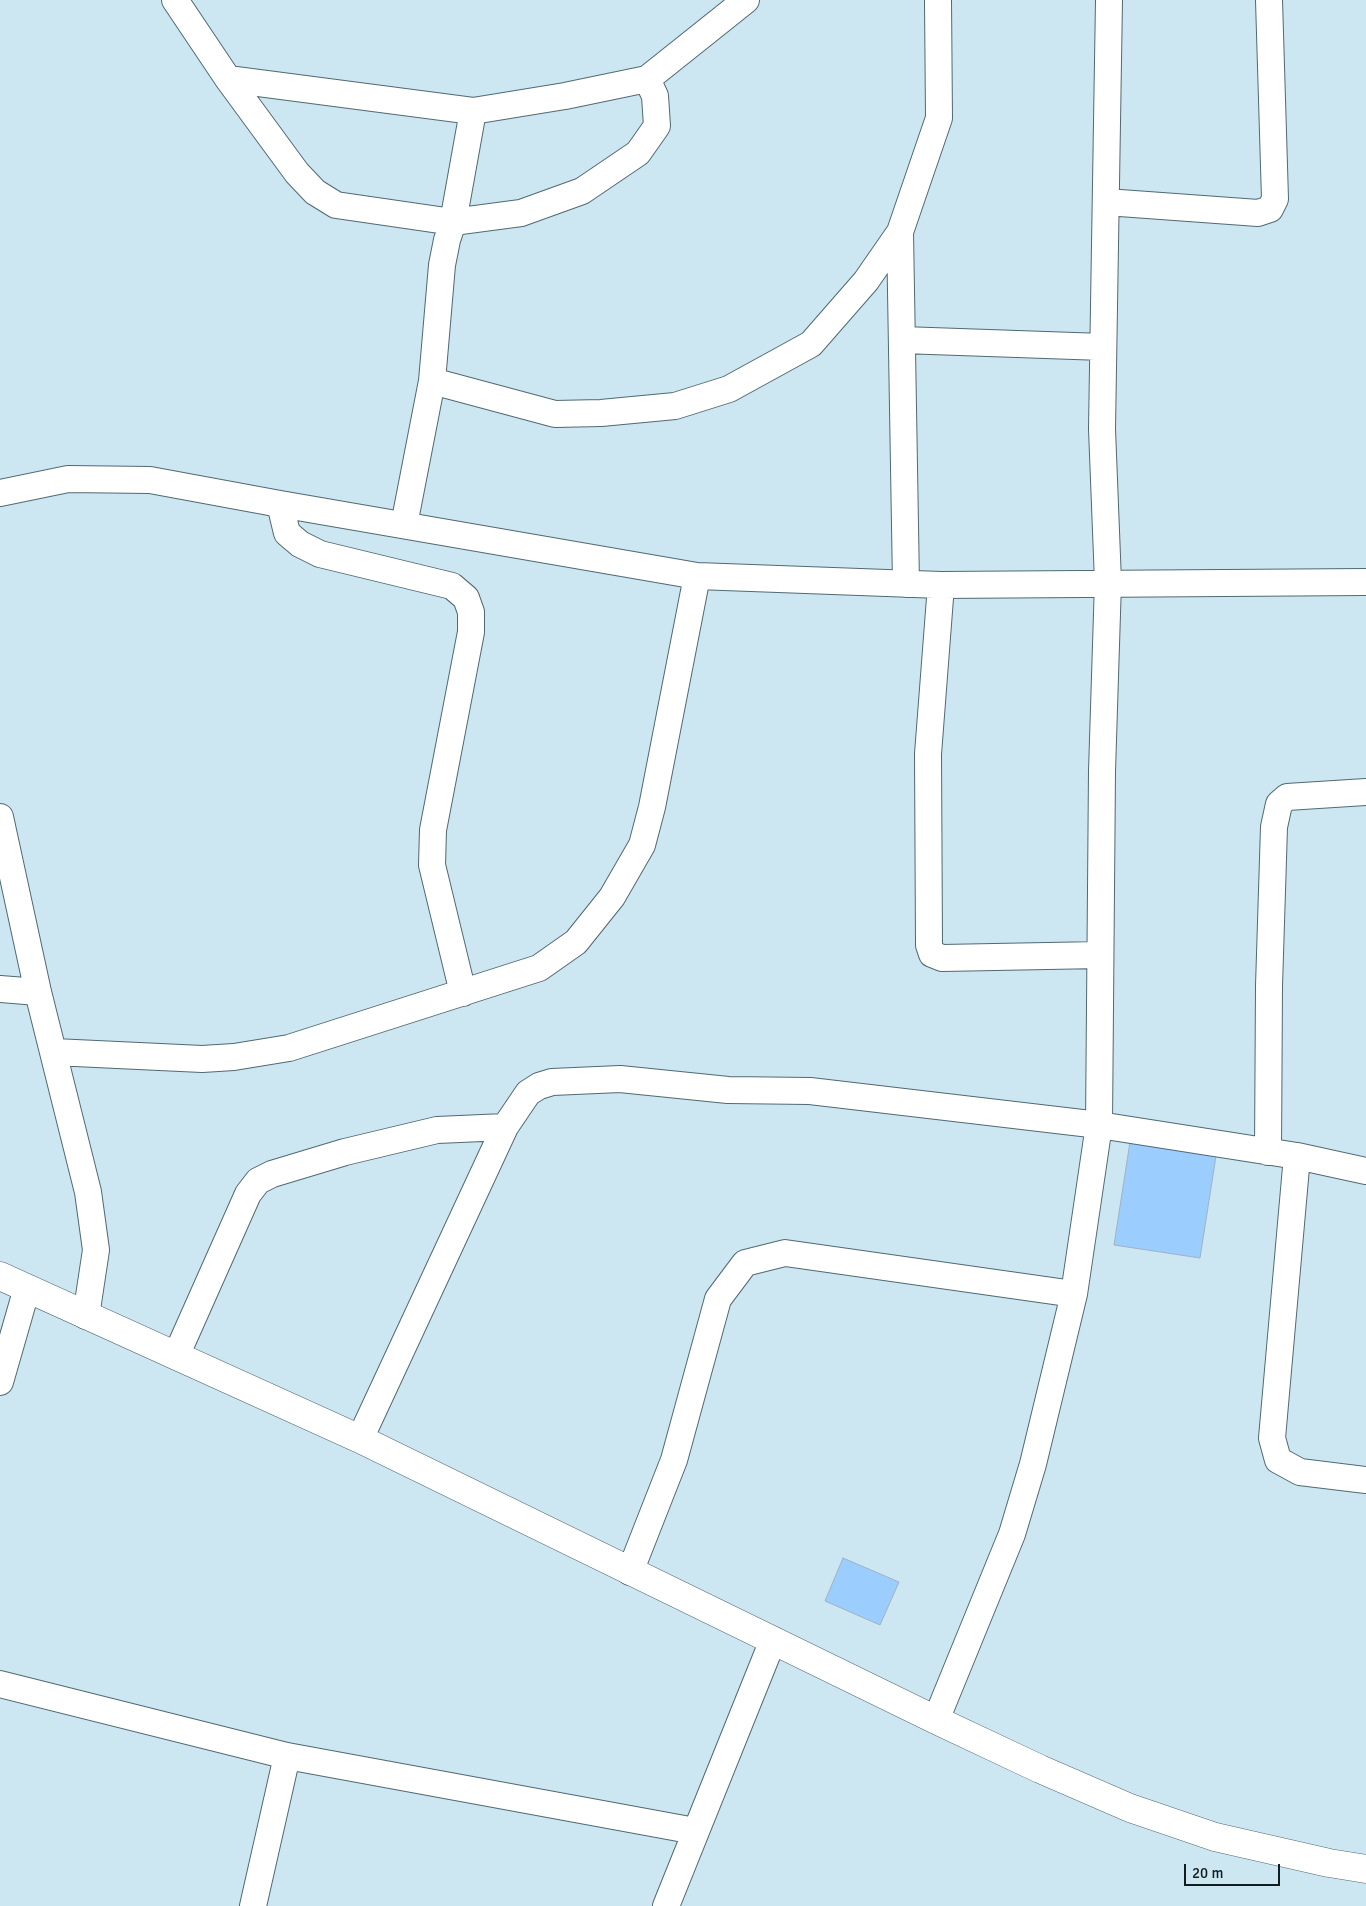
<!DOCTYPE html>
<style>
body{margin:0}
#map{position:relative;width:1366px;height:1906px;overflow:hidden;background:#cce7f1;font-family:Signika,sans-serif}
canvas{display:block}
.scale{position:absolute;left:1184px;top:1864px;width:96px;height:22px;box-sizing:border-box;border:2px solid #131d20;border-top:0;padding-left:6px;font-size:15px;line-height:18px;white-space:nowrap;color:#131d20;-webkit-text-stroke:4px #cce7f1;paint-order:stroke}
</style>
<div id="map">
<canvas width="1366" height="1906"></canvas>
<div class="scale">20 m</div>
</div>
<script>
const c = document.querySelector('canvas').getContext('2d');
c.lineJoin = 'round';
function fill(path, color) {
  c.fillStyle = color;
  c.fill(path, 'evenodd');
}
function poly(rows) {
  const path = new Path2D();
  for (const r of rows) {
    path.moveTo(r[0], r[1]);
    for (let i = 2; i < r.length; i += 2) path.lineTo(r[i], r[i + 1]);
  }
  return path;
}
function strokePath(path, color, width, dash) {
  c.strokeStyle = color;
  c.lineWidth = width;
  c.lineCap = dash ? 'butt' : 'round';
  c.setLineDash(dash || []);
  c.stroke(path);
}
const building = poly([
 [1130,1142,1216,1156,1200,1258,1114,1245,1130,1142],
 [843,1558,899,1582,880,1625,825,1601,843,1558]
]);
const minor = poly([
 [175,0,228,79,297,173,315,192,336,205,453,222,447,240,442,265,432,381,404,525],
 [228,79,473,111,565,96,647,79,746,0],
 [473,111,453,222,521,213,582,191,638,153,657,126,655,96,647,79],
 [1106,202,1258,213,1270,209,1275,199,1269,0],
 [900,232,906,584],
 [902,340,1103,347],
 [432,381,555,414,601,413,675,406,729,389,811,344,866,281,900,232,939,118,938,0],
 [0,493,68,479,150,480,280,504,697,576,941,585],
 [280,504,287,533,300,544,320,554,452,586,466,598,471,612,471,632,433,830,432,865,463,993],
 [0,817,38,992,88,1192,96,1250,86,1316],
 [1100,955,942,958,932,954,929,945,928,754,941,585,1366,582],
 [0,989,38,992],
 [54,1052,202,1059,234,1057,289,1048,539,968,576,942,612,897,642,845,652,807,697,576],
 [1268,1152,1269,986,1274,827,1279,804,1287,797,1366,792],
 [1297,1156,1272,1438,1278,1460,1300,1472,1366,1480],
 [176,1356,248,1194,258,1181,272,1174,345,1152,437,1130,505,1127],
 [0,1382,27,1288],
 [360,1439,505,1127,528,1093,539,1086,552,1082,620,1079,728,1090,810,1091,1099,1125,1297,1156,1366,1171],
 [630,1572,674,1460,718,1299,745,1263,785,1253,1074,1294],
 [0,1684,287,1756,695,1831],
 [936,1720,1012,1534,1033,1464,1074,1294,1099,1125,1102,771,1108,582,1102,429,1109,0],
 [253,1906,287,1756],
 [666,1906,773,1640]
]);
const secondary = poly([
 [0,1276,360,1439,936,1720,1040,1769,1130,1808,1215,1837,1329,1863,1366,1869]
]);
fill(building, '#9ccdff');
strokePath(building, '#a1b1c3', 1);
strokePath(minor, '#516972', 28);
strokePath(secondary, '#516972', 29);
strokePath(minor, '#fff', 26);
strokePath(secondary, '#fff', 28);
</script>
